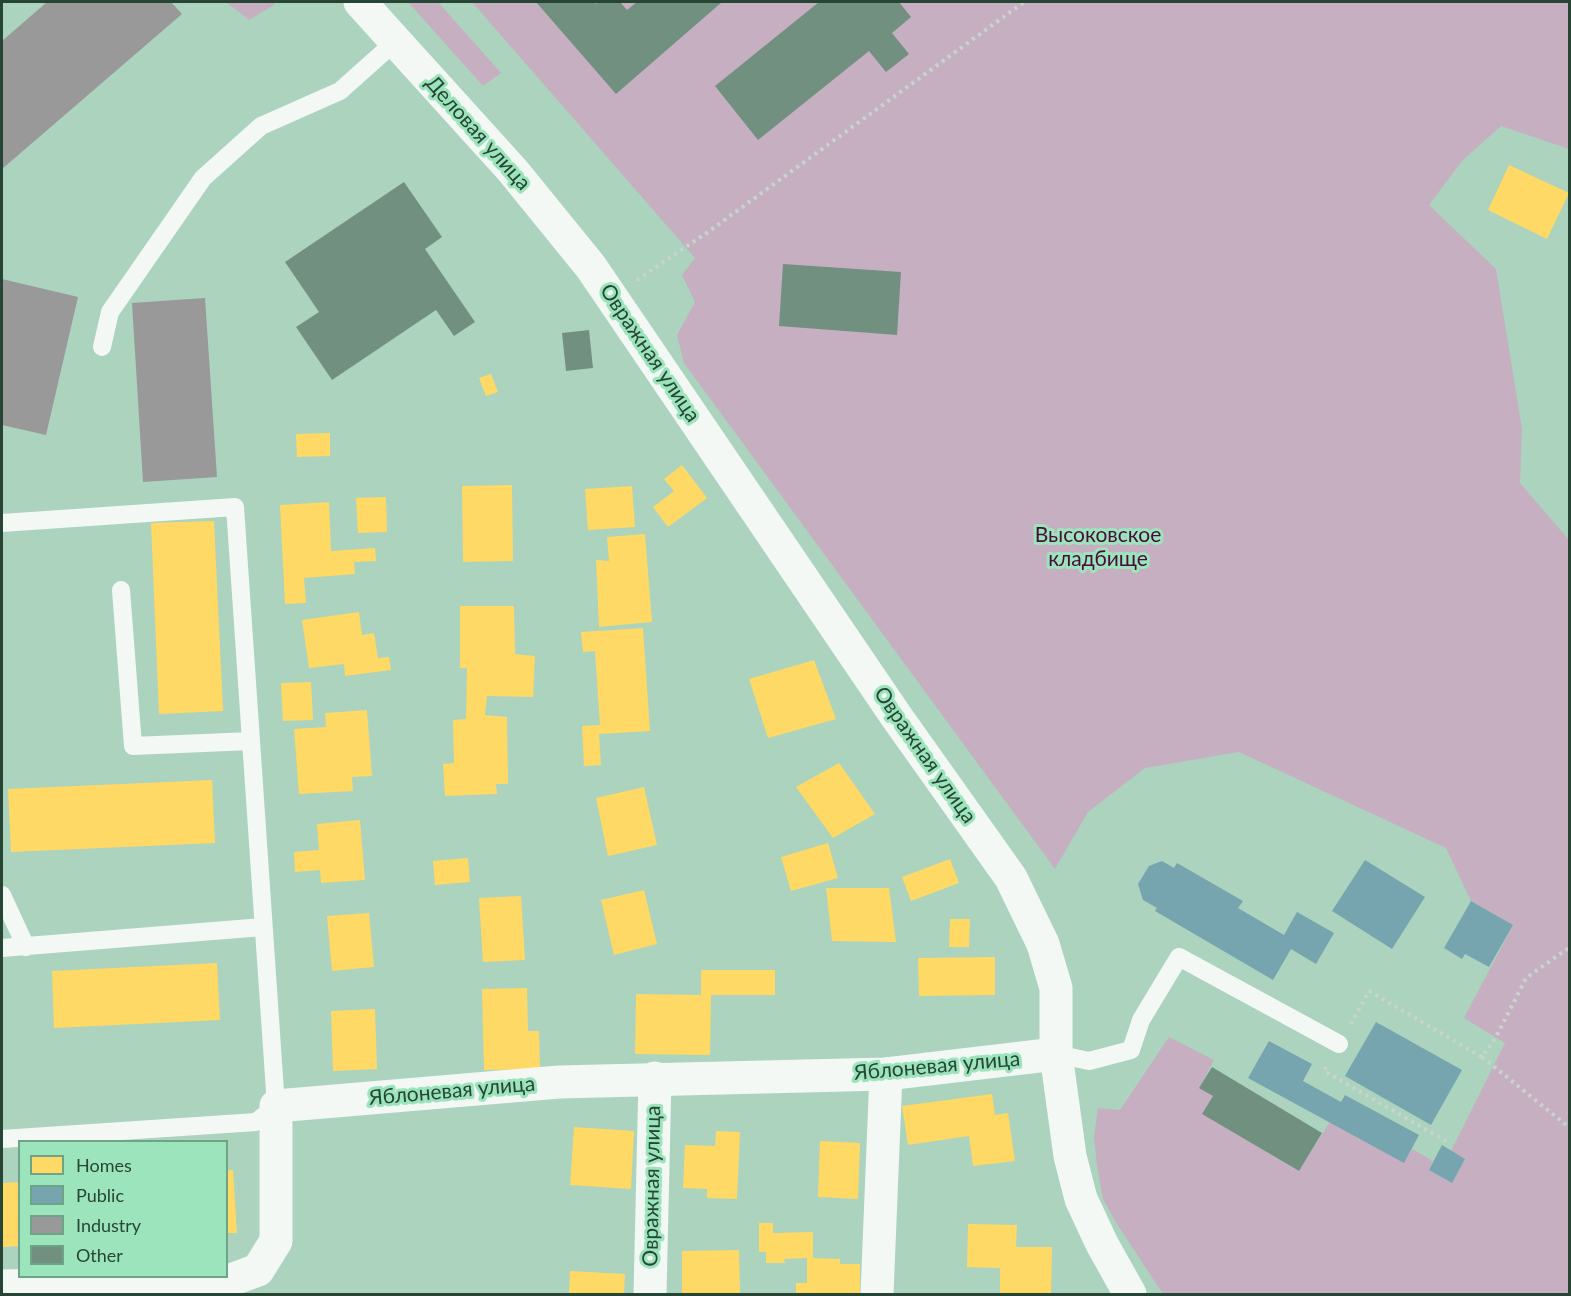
<!DOCTYPE html>
<meta charset="utf-8">
<style>
body{margin:0}
#map{position:relative;width:1571px;height:1296px;overflow:hidden;background:#acd3bd;font-family:Lato,sans-serif}
canvas{display:block}
.frame{position:absolute;inset:0;border:3px solid #274535;pointer-events:none}
.legend{position:absolute;left:18px;top:1140px;width:210px;height:138px;box-sizing:border-box;background:#9be4bc;border:2px solid #6da486;margin:0;padding:8px 10px;list-style:none;font-size:18px;color:#274535}
.legend li{display:flex;align-items:center;gap:12px;height:30px}
.legend b{width:30px;border:2px solid #6da486}
</style>
<div id="map">
<canvas width="1571" height="1296"></canvas>
<div class="frame"></div>
<ul class="legend">
<li><b style="height:16px;background:#ffd966"></b>Homes</li>
<li><b style="height:16px;background:#76a5af"></b>Public</li>
<li><b style="height:16px;background:#999"></b>Industry</li>
<li><b style="height:16px;background:#729080"></b>Other</li>
</ul>
</div>
<script>
const c = document.querySelector('canvas').getContext('2d');
c.lineJoin = 'round';
function fill(path, color) {
  c.fillStyle = color;
  c.fill(path, 'evenodd');
}
function poly(rows) {
  const path = new Path2D();
  for (const r of rows) {
    path.moveTo(r[0], r[1]);
    for (let i = 2; i < r.length; i += 2) path.lineTo(r[i], r[i + 1]);
  }
  return path;
}
function strokePath(path, color, width, dash) {
  c.strokeStyle = color;
  c.lineWidth = width;
  c.lineCap = dash ? 'butt' : 'round';
  c.setLineDash(dash || []);
  c.stroke(path);
}
function write(font, color, halo, rows, align = 'center') {
  c.font = font + ' Lato,sans-serif';
  c.lineWidth = 6;
  c.setLineDash([]);
  c.textBaseline = 'middle';
  c.strokeStyle = halo;
  c.fillStyle = color;
  for (const [text, x, y, turn = 0] of rows) {
    c.save();
    c.translate(x, y);
    c.rotate((+turn || 0) * Math.PI / 180);
    c.textAlign = isNaN(turn) ? turn : align;
    if (halo) c.strokeText(text, 0, 0);
    c.fillText(text, 0, 0);
    c.restore();
  }
}
const green = poly([
 [226,2,275,2,274,5,249,20],
 [408,2,438,2,501,73,483,86],
 [472,2,1569,2,1569,149,1501,126,1462,161,1429,205,1496,269,1522,429,1520,483,1569,540,1569,1294,1163,1294,1115,1221,1103,1199,1097,1166,1094,1137,1098,1108,1120,1110,1169,1037,1214,1060,1200,1087,1213,1096,1203,1114,1298,1171,1330,1122,1404,1162,1412,1149,1433,1161,1429,1170,1452,1183,1465,1159,1451,1151,1505,1043,1464,1018,1513,925,1471,901,1446,848,1239,752,1145,768,1088,812,1055,869,684,363,677,335,695,302,682,275,695,258]
]);
const homes = poly([
 [1509,165,1569,193,1547,239,1488,210],
 [491,374,498,392,486,396,479,378],
 [330,433,330,456,297,457,296,434],
 [682,465,707,498,668,527,653,507,674,491,664,479],
 [512,485,513,561,463,562,462,486],
 [632,486,635,527,588,530,585,489],
 [386,497,387,532,358,533,356,498],
 [329,502,331,551,375,548,376,561,354,562,355,574,304,578,306,603,285,604,280,505],
 [214,521,223,711,159,714,151,523],
 [645,534,652,622,599,627,596,560,609,561,607,537],
 [460,606,514,606,515,654,535,656,533,697,487,696,485,715,507,717,508,784,496,784,497,794,445,796,443,764,454,763,453,720,466,719,467,668,460,668],
 [359,612,362,635,374,633,378,658,389,657,391,670,345,676,344,664,309,668,302,620],
 [643,628,650,731,599,734,601,765,584,766,582,726,600,725,595,651,583,652,581,632],
 [814,660,836,719,768,738,749,679],
 [311,682,313,720,283,721,281,683],
 [367,710,372,776,352,777,353,791,299,794,294,729,326,727,325,713],
 [839,763,875,814,833,838,796,787],
 [212,780,215,843,11,852,8,789],
 [644,787,657,845,608,856,596,798],
 [360,820,365,880,321,883,320,870,295,872,294,852,319,850,317,824],
 [828,843,838,878,791,891,781,857],
 [468,858,470,882,435,885,433,861],
 [950,859,959,883,911,901,902,877],
 [826,888,889,888,896,942,832,941],
 [644,890,657,944,614,955,601,900],
 [521,896,525,960,483,962,479,898],
 [369,913,374,967,332,971,327,916],
 [950,919,970,919,969,947,949,947],
 [995,957,995,995,919,996,918,958],
 [217,963,220,1020,54,1028,52,971],
 [701,970,775,970,775,995,711,995,710,1055,635,1054,636,994,701,995],
 [527,988,528,1031,539,1031,540,1069,484,1070,482,989],
 [375,1009,377,1069,333,1071,331,1011],
 [992,1094,995,1115,1008,1113,1015,1161,973,1166,969,1136,908,1145,902,1106],
 [574,1127,634,1131,631,1189,570,1185],
 [716,1131,740,1132,737,1199,707,1198,707,1189,683,1188,685,1145,715,1146],
 [820,1141,860,1143,858,1199,818,1197],
 [226,1170,233,1170,237,1233,226,1233],
 [20,1182,20,1246,2,1247,2,1183],
 [759,1223,773,1223,773,1233,813,1232,813,1258,840,1259,840,1264,860,1264,860,1294,796,1294,796,1283,807,1283,807,1258,784,1259,785,1263,766,1263,766,1252,759,1252],
 [968,1224,1017,1225,1016,1247,1052,1247,1051,1294,1000,1294,1000,1268,967,1267],
 [739,1250,740,1294,682,1294,682,1251],
 [570,1271,625,1274,624,1294,569,1294]
]);
const public = poly([
 [1365,860,1425,897,1392,949,1332,911],
 [1162,861,1174,868,1177,863,1243,901,1238,908,1284,935,1297,912,1334,933,1316,964,1291,949,1273,980,1155,911,1157,908,1143,900,1138,884,1149,866],
 [1471,901,1513,925,1489,967,1465,954,1462,959,1444,948],
 [1376,1022,1462,1070,1431,1125,1345,1076],
 [1269,1041,1312,1064,1303,1081,1341,1102,1345,1095,1419,1135,1404,1163,1248,1078],
 [1442,1145,1465,1159,1452,1183,1429,1170]
]);
const industry = poly([
 [47,2,171,2,182,14,2,169,2,41],
 [2,279,78,297,46,435,2,425],
 [205,298,217,477,143,482,132,303]
]);
const building = poly([
 [536,2,595,2,596,4,599,2,620,2,627,10,637,2,722,2,616,94],
 [819,2,899,2,911,17,892,33,909,54,886,72,869,51,758,140,715,86],
 [404,182,442,237,425,249,475,322,454,336,436,310,332,380,296,327,319,312,285,262],
 [783,264,901,272,897,335,779,326],
 [589,330,593,368,566,371,562,333],
 [1212,1067,1322,1133,1299,1171,1202,1114,1213,1096,1199,1088]
]);
const path = poly([
 [637,280,708,232,1024,2],
 [1351,1024,1369,991,1482,1057,1496,1037,1526,978,1570,947],
 [1482,1057,1570,1128],
 [1326,1067,1324,1071,1446,1141]
]);
const lane = poly([
 [102,347,110,312,203,178,261,126,340,91,396,41],
 [2,523,235,507,276,1106,256,1122,2,1139],
 [121,590,133,746,251,741],
 [2,895,26,947],
 [2,948,263,927],
 [1056,1054,1089,1061,1131,1050,1141,1020,1179,957,1339,1044]
]);
const street = poly([
 [650,1294,655,1078],
 [877,1294,886,1074]
]);
const secondary = poly([
 [360,2,513,171,591,267,896,716,1011,878,1043,944,1056,988,1056,1054,1070,1156,1081,1199,1102,1244,1130,1294],
 [2,1286,228,1281,258,1270,276,1241,276,1106,559,1082,886,1074,1056,1054]
]);
const streetNames = [
 ["Деловая улица",478,133,48],
 ["Овражная улица",650,353,56],
 ["Овражная улица",925,755,55],
 ["Яблоневая улица",937,1066,-5],
 ["Яблоневая улица",452,1091,-5],
 ["Овражная улица",652,1186,-89]
];
const parkNames = [
 ["Высоковское",1098,535],
 ["кладбище",1098,559]
];
fill(green, '#c6afc1');
fill(homes, '#ffd966');
fill(public, '#76a5af');
fill(industry, '#999');
fill(building, '#729080');
strokePath(path, '#c7d5cd', 4, [3, 4.5]);
strokePath(lane, '#f3f8f5', 18);
strokePath(street, '#f3f8f5', 33);
strokePath(secondary, '#f3f8f5', 33);
write('21px', '#274535', '#9be4bc', streetNames);
write('21px', '#490b3a', '#9be4bc', parkNames);
</script>
